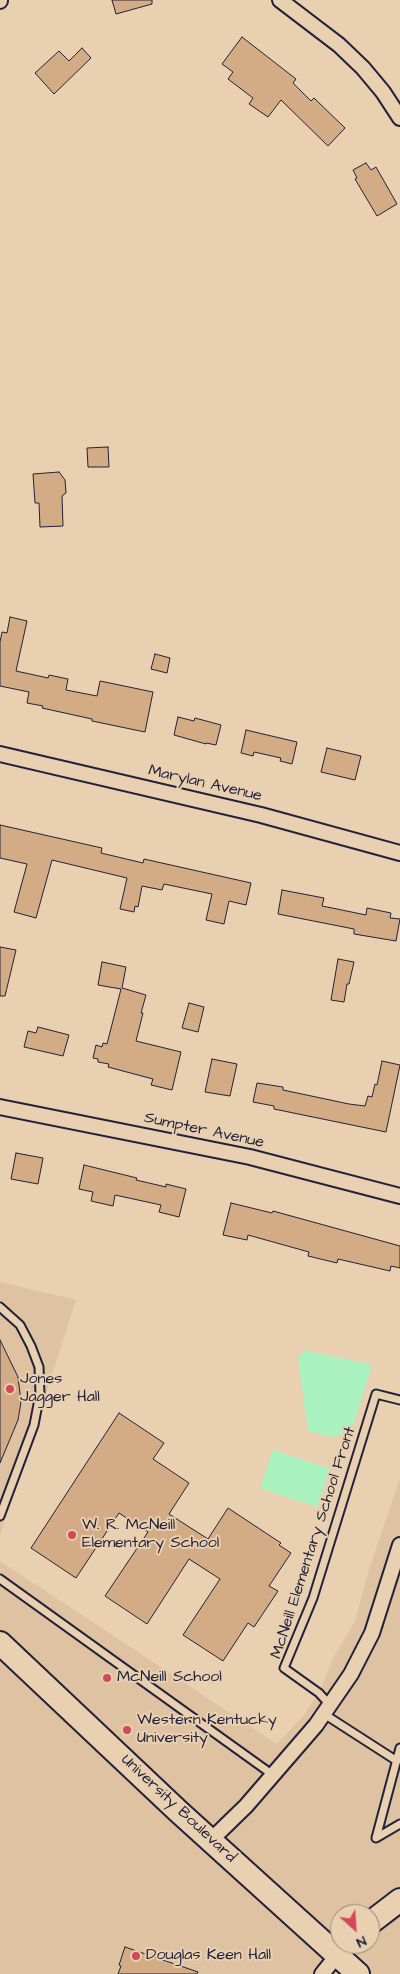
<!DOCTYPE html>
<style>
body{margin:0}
#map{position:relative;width:400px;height:1974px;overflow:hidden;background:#e8d0b0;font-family:"Architects Daughter",sans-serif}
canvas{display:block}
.north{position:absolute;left:330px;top:1904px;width:50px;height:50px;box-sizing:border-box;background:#e8d0b0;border:1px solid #998a81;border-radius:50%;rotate:154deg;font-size:14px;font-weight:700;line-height:20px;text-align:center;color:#22223b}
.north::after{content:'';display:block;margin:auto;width:18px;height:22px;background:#d1495b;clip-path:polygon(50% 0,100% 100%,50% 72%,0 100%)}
</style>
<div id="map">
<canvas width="400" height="1974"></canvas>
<div class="north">N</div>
</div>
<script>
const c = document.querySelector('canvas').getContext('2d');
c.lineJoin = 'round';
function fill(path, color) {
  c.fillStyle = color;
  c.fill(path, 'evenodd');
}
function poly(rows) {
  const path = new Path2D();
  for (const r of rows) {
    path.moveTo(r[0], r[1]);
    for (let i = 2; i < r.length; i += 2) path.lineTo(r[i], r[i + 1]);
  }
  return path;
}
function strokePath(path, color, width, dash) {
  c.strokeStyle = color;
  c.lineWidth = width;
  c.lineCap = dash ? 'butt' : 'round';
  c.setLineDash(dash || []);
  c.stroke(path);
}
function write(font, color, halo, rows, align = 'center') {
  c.font = font + ' "Architects Daughter",sans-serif';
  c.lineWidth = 4;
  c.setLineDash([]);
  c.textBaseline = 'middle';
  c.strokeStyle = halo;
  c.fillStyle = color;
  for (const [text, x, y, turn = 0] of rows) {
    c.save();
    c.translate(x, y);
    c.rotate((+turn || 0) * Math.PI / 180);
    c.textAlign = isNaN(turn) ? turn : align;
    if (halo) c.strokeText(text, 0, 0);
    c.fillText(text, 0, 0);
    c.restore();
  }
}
const built = poly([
 [0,1282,76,1300,0,1535],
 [400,1478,400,1974,0,1974,0,1561,277,1744,304,1715,319,1693,333,1658,355,1622,367,1576],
 [340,1914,370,1914,370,1944,340,1944]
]);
const green = poly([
 [304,1350,372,1365,354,1423,343,1434,332,1437,308,1431,298,1359],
 [273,1450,330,1469,317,1507,260,1488]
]);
const building = poly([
 [112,0,152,0,152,4,116,14,112,0],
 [242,37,296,79,293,83,311,101,314,98,345,128,328,146,281,100,268,117,249,104,253,98,228,79,233,72,222,64,242,37],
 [82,48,91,58,54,94,35,73,59,51,69,61,82,48],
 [366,163,371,170,376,167,397,204,377,216,355,179,357,178,353,170,366,163],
 [108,447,109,467,88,467,87,448,108,447],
 [59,472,65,480,66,493,62,496,63,526,40,527,39,503,35,503,33,474,59,472],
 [10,617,27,621,16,671,48,678,49,675,68,679,66,690,97,696,100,681,153,692,145,732,92,721,92,719,42,708,43,706,27,703,29,692,0,686,0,642,2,632,7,633,10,617],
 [155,654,170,658,167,673,151,669,155,654],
 [178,717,194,721,195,718,221,725,216,745,206,743,206,744,174,735,178,717],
 [246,730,297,742,292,764,280,761,281,758,254,752,253,756,241,753,246,730],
 [327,748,361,756,355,780,321,772,327,748],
 [0,825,102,848,101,853,143,863,144,859,251,883,246,905,229,901,224,924,206,920,212,894,164,884,162,890,142,886,138,907,135,906,134,912,120,909,127,878,52,860,36,918,14,912,27,864,0,858,0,825],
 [282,890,324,898,322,906,337,909,366,915,367,908,391,913,390,918,400,919,396,941,354,934,354,929,278,914,282,890],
 [0,947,16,950,5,996,0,996,0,947],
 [338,959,354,962,349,984,347,984,344,1002,331,1000,338,959],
 [102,962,126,967,122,988,146,995,141,1013,143,1013,136,1041,181,1052,172,1090,151,1085,153,1079,108,1067,109,1064,98,1062,98,1059,93,1058,96,1045,102,1047,103,1043,107,1044,121,989,98,985,102,962],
 [189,1003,204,1007,198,1032,182,1028,189,1003],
 [38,1027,69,1035,63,1056,24,1047,28,1031,36,1033,38,1027],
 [212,1059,237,1064,230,1096,205,1092,212,1059],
 [382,1061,400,1065,386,1132,274,1109,274,1106,253,1102,257,1083,283,1087,283,1090,349,1104,365,1106,368,1096,372,1097,375,1084,377,1085,382,1061],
 [16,1153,43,1158,38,1184,11,1179,16,1153],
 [84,1165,137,1178,136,1180,166,1187,166,1184,186,1189,179,1217,159,1212,161,1205,115,1195,113,1206,91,1201,93,1192,79,1189,84,1165],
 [231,1203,272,1213,273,1211,400,1246,400,1268,391,1266,390,1271,338,1259,337,1263,308,1256,309,1252,248,1235,247,1240,223,1235,231,1203],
 [0,1340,18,1377,21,1402,18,1420,0,1463,0,1340],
 [119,1413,164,1443,153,1459,189,1483,169,1514,208,1539,228,1508,281,1543,279,1545,291,1553,269,1586,278,1591,254,1627,248,1623,223,1661,183,1635,220,1579,189,1559,147,1624,105,1596,148,1532,119,1513,76,1578,31,1548,119,1413],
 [125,1947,198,1972,197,1974,118,1974,121,1966,119,1965,125,1947]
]);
const service = poly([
 [0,1307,20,1325,31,1346,39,1367,40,1394,34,1425,0,1516],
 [0,1579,273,1775],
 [330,1705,319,1693,284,1668,313,1598,376,1394,400,1400],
 [324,1714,397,1761],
 [400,1748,376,1838,400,1824]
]);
const minor = poly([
 [280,0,339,45,363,68,383,92,400,118],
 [0,1,0,0],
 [0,754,261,815,400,853],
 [0,1107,250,1157,400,1196],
 [211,1840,246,1806,316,1725,351,1674,372,1633,400,1545],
 [322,1974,338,1954]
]);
const primary = poly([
 [0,1643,178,1811,358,1974],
 [370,1923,400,1900]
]);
const markers = [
 [10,1389,5,"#d1495b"],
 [72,1535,5,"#d1495b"],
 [107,1678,5,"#d1495b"],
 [127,1730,5,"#d1495b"],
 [136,1956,5,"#d1495b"]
];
const streetNames = [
 ["Marylan Avenue",205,784,13],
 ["Sumpter Avenue",204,1131,12],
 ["McNeill Elementary School Front",314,1543,-72],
 ["University Boulevard",178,1809,43]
];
const poiNames = [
 ["Jones",20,1380],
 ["Jagger Hall",20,1398],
 ["W. R. McNeill",82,1526],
 ["Elementary School",82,1544],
 ["McNeill School",117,1678],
 ["Western Kentucky",137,1721],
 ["University",137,1739],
 ["Douglas Keen Hall",146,1956]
];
fill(built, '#dec2a1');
fill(green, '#a9f1be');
fill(building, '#d3ac85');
strokePath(building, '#22223b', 1);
strokePath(service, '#22223b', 11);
strokePath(minor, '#22223b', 18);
strokePath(primary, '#22223b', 26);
strokePath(service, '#e8d0b0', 7);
strokePath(minor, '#e8d0b0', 14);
strokePath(primary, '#e8d0b0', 22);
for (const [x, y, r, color] of markers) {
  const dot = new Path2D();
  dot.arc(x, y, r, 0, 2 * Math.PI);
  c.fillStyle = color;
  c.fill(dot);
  strokePath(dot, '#e8d0b0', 2);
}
write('16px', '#22223b', '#e8d0b0', streetNames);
write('16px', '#22223b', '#e8d0b0', poiNames, 'left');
</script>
